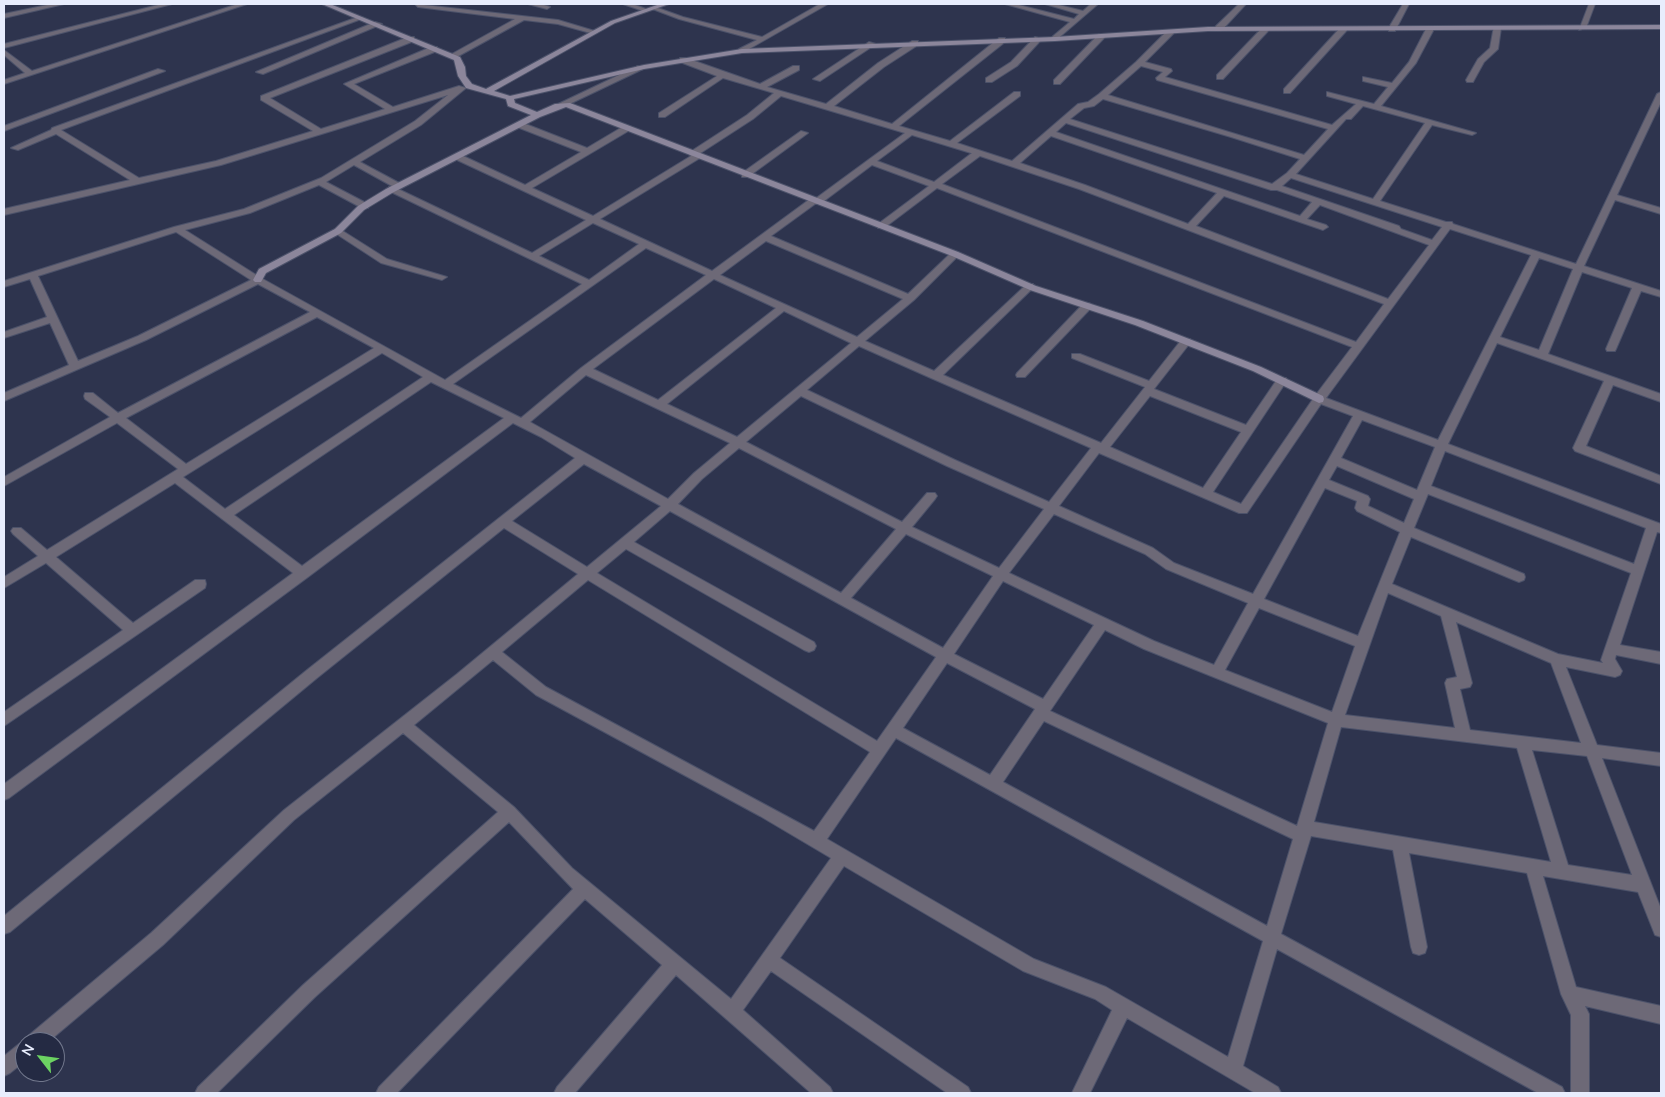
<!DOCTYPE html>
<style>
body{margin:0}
#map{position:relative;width:1665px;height:1097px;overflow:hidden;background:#2e344e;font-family:Mulish,sans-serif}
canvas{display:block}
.frame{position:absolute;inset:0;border:5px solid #e8edfd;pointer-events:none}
.north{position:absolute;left:15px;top:1032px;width:50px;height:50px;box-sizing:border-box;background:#242a43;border:1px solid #72788d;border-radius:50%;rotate:300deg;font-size:14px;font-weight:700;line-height:20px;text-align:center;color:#e8edfd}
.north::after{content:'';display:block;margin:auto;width:18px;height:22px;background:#6cd362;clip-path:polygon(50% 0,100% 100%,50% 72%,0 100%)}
</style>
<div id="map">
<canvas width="1665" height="1097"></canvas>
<div class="frame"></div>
<div class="north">N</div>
</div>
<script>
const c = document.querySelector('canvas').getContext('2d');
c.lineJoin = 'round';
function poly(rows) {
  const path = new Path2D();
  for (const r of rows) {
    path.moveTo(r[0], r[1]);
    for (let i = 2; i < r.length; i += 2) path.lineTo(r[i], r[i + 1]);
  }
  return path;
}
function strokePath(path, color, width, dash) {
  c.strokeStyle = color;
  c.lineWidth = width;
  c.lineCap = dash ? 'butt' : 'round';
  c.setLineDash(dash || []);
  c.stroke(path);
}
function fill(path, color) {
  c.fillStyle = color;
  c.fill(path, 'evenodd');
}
const street = poly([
 [52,4,64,4,4,18,4,14,52,4],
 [162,4,172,4,4,48,4,44,162,4],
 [238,4,247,4,4,84,4,80,25,73,4,55,4,50,32,71,238,4],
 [415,4,558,20,598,32,594,34,558,24,524,20,453,59,449,57,450,55,515,19,418,7,415,4],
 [528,4,541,4,550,7,547,9,528,4],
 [623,4,632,4,649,10,646,12,623,4],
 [820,4,828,4,742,53,738,51,739,49,757,40,679,19,650,8,655,7,683,17,762,37,820,4],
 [1005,4,1015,4,1074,19,1079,14,1045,4,1055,4,1083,11,1091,4,1098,4,1055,41,1052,41,1052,37,1070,22,1005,4],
 [1239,4,1246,4,1221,31,1215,31,1215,27,1239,4],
 [1403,4,1409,4,1395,31,1389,31,1388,29,1403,4],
 [1589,4,1595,4,1586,28,1579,30,1589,4],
 [358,17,364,18,61,130,139,178,216,161,313,131,261,100,261,96,408,37,414,37,414,41,270,98,321,129,385,109,344,84,431,47,437,47,437,51,354,84,393,107,459,86,466,88,421,125,360,162,401,184,402,186,398,189,532,253,586,220,455,159,455,155,461,155,525,185,581,152,517,127,517,123,523,123,587,148,624,126,630,126,630,130,532,188,593,216,691,156,689,154,690,152,747,115,774,93,723,78,665,117,659,117,659,113,717,76,680,62,680,58,686,58,760,84,793,66,799,66,799,70,767,87,826,104,878,63,912,41,918,41,918,45,884,67,834,106,892,124,999,38,1005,38,1005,42,899,126,950,141,1014,92,1020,92,1020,96,957,143,1012,161,1078,104,1088,102,1099,94,1136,62,1168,30,1175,32,1145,62,1171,69,1172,71,1165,77,1332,125,1356,104,1327,96,1327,92,1374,104,1388,87,1363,81,1363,77,1392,83,1409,62,1426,29,1430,27,1434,29,1416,63,1381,106,1476,133,1472,135,1432,125,1380,201,1446,222,1452,222,1453,224,1576,264,1657,94,1661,92,1661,102,1617,195,1661,208,1661,214,1615,200,1584,266,1661,291,1661,297,1641,291,1616,349,1615,351,1607,351,1606,349,1632,288,1582,272,1548,354,1661,394,1661,402,1613,385,1586,446,1661,476,1661,484,1575,451,1573,448,1604,381,1497,343,1448,444,1661,524,1661,533,1657,532,1620,645,1661,652,1661,664,1616,655,1615,659,1622,671,1620,675,1615,677,1566,667,1597,745,1661,753,1661,766,1602,758,1661,909,1661,937,1655,935,1638,892,1543,876,1576,987,1661,1006,1661,1024,1585,1006,1589,1014,1589,1093,1571,1093,1571,1015,1561,994,1527,873,1409,853,1427,947,1425,953,1419,955,1413,953,1411,947,1393,850,1311,836,1281,934,1562,1087,1565,1093,1538,1093,1277,949,1243,1066,1278,1087,1281,1093,1255,1093,1127,1018,1090,1093,1072,1093,1112,1010,1095,999,1023,971,844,866,780,958,968,1087,971,1093,947,1093,771,971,743,1010,830,1087,833,1093,811,1093,676,975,575,1093,554,1093,557,1087,662,965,585,899,397,1093,376,1093,379,1087,573,889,509,822,315,997,217,1093,195,1093,198,1087,303,985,498,812,403,733,294,820,163,945,48,1042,25,1042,25,1061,10,1073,4,1076,4,1056,19,1044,25,1041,28,1036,151,933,284,810,457,674,578,574,504,528,317,678,10,932,4,934,4,916,307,670,575,458,541,437,513,423,308,577,9,798,4,800,4,784,293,573,175,483,56,557,133,623,195,580,205,580,206,584,205,588,4,726,4,712,123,630,46,563,4,588,4,577,38,556,13,534,11,531,13,528,21,528,47,550,178,469,117,423,4,486,4,477,110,417,85,399,84,396,85,393,93,393,118,413,310,312,258,284,146,340,4,401,4,393,69,365,50,323,4,338,4,332,47,317,30,279,4,287,4,281,174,227,244,209,321,178,415,121,448,95,221,165,4,215,4,209,130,180,56,134,18,150,11,148,51,130,52,128,358,17],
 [1141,66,1163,72,1156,78,1157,80,1328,129,1304,155,1108,95,1141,66],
 [781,96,905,133,815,199,810,199,712,271,600,219,700,158,701,156,699,154,753,119,781,96],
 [1103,99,1231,137,1300,159,1287,173,1272,184,1070,119,1084,108,1094,106,1103,99],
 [1363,106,1425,123,1373,199,1296,174,1346,119,1351,119,1363,106],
 [1066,123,1271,190,1277,190,1312,202,1300,216,1056,132,1066,123],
 [912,135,971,153,972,153,934,182,877,161,912,135],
 [1051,136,1217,193,1188,224,1085,185,1020,163,1051,136],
 [980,156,1079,189,1384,304,1356,342,942,184,980,156],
 [354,165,392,186,389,187,389,191,582,284,445,380,261,278,185,230,250,213,319,185,362,208,368,208,368,204,326,182,354,165],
 [872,165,929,186,878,224,878,228,884,228,937,188,1352,347,1315,396,1241,504,1213,492,1286,382,1287,380,1286,378,1278,378,1246,425,1154,389,1190,343,1190,339,1182,339,1149,381,1080,354,1072,354,1072,358,1145,387,1101,443,943,375,1033,288,1033,284,1027,284,934,371,865,341,914,300,958,256,958,252,952,252,908,294,771,236,815,204,820,204,872,165],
 [1291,178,1442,227,1432,240,1401,229,1399,226,1282,186,1291,178],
 [1224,196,1323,230,1328,227,1326,225,1307,219,1320,205,1429,245,1388,299,1196,226,1224,196],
 [593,223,639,244,589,280,539,256,593,223],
 [1450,229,1531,255,1438,440,1326,398,1450,229],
 [176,232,251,280,138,336,78,361,38,276,176,232],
 [766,241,903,299,857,337,720,275,766,241],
 [646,248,706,275,581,368,521,418,453,384,646,248],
 [1539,258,1573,269,1539,350,1500,337,1539,258],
 [714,279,776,308,658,400,593,369,714,279],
 [784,311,851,343,737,437,667,404,784,311],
 [317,317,374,348,186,464,126,418,317,317],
 [859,346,931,378,1091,448,1049,502,955,460,807,390,859,346],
 [382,353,423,377,225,509,183,477,382,353],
 [586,375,730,443,694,473,668,499,530,422,586,375],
 [431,382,504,418,302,566,234,515,431,382],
 [801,396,947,466,1044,509,999,568,912,527,935,499,937,496,935,493,927,493,902,522,746,442,801,396],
 [1150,396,1241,432,1203,488,1110,447,1150,396],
 [1321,404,1353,416,1253,594,1174,563,1153,548,1059,506,1099,453,1239,513,1247,513,1321,404],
 [1362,420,1435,447,1417,490,1341,458,1362,420],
 [739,448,896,529,841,593,678,504,702,479,739,448],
 [1445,451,1646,528,1634,564,1431,486,1445,451],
 [584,464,661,506,587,567,512,521,584,464],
 [1337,466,1414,499,1404,523,1368,506,1370,499,1368,496,1329,480,1337,466],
 [1325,488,1357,501,1355,508,1357,511,1400,532,1358,636,1264,599,1325,488],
 [1428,494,1631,573,1601,660,1603,663,1558,654,1392,584,1411,537,1514,580,1519,582,1524,580,1525,577,1524,574,1414,528,1428,494],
 [670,511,936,657,877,741,597,573,626,549,804,650,809,652,814,650,816,646,814,642,634,542,670,511],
 [1054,514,1145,554,1166,569,1248,603,1214,665,1154,641,1009,573,1054,514],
 [906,534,993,576,943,648,851,598,906,534],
 [588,580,870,752,814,831,546,687,502,652,588,580],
 [1003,581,1094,625,1043,699,954,654,1003,581],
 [1388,593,1441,616,1457,677,1447,679,1445,683,1455,728,1345,715,1388,593],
 [1259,608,1355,646,1332,712,1225,670,1259,608],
 [1456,622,1551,663,1581,743,1470,730,1460,689,1470,687,1472,683,1456,622],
 [1105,630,1144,649,1328,723,1297,826,1050,711,1105,630],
 [493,660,536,695,760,816,831,858,731,999,572,868,514,807,414,725,493,660],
 [947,663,1035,709,990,775,903,728,947,663],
 [1044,721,1293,839,1267,926,1003,782,1044,721],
 [1341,727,1517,748,1551,862,1314,822,1341,727],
 [896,738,1263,941,1228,1057,1106,987,1034,959,827,839,896,738],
 [1532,750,1587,756,1632,875,1568,865,1532,750],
 [375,22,382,24,263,74,256,72,375,22],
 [1494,26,1501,28,1498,49,1484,62,1473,82,1467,82,1466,80,1478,59,1490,48,1494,26],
 [1263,27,1270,29,1223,79,1217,79,1217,75,1263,27],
 [1341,27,1348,29,1290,93,1284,93,1284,89,1341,27],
 [1099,34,1106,36,1060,84,1054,84,1054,80,1099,34],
 [1035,37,1042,39,1017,66,992,82,986,82,986,78,1011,62,1035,37],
 [869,42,876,44,820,81,813,79,869,42],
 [638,66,645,68,561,108,554,106,638,66],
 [158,69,165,71,4,131,4,126,158,69],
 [801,131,808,133,748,177,742,177,742,173,801,131],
 [338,228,387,259,447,277,442,280,381,263,335,233,335,229,338,228],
 [1087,303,1091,304,1091,308,1025,377,1017,377,1016,375,1017,373,1083,304,1087,303]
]);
const secondary = poly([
 [322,4,330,4,460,57,465,67,466,76,472,84,486,89,611,21,660,4,669,4,615,23,494,91,510,96,644,65,742,49,1055,37,1208,27,1661,25,1661,29,1208,31,1055,41,742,53,644,69,514,99,515,103,537,112,555,104,570,103,958,252,1036,286,1143,321,1261,367,1323,396,1324,399,1323,402,1319,403,1253,371,1135,325,1030,290,952,256,566,107,540,117,392,193,364,210,341,233,266,273,261,282,255,282,253,280,259,269,335,229,358,206,386,189,531,115,508,106,506,99,466,88,458,76,454,60,322,4]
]);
strokePath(street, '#4c526a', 2);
strokePath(secondary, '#4c526a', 2);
fill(street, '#6d6977');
fill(secondary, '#8c869b');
</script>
